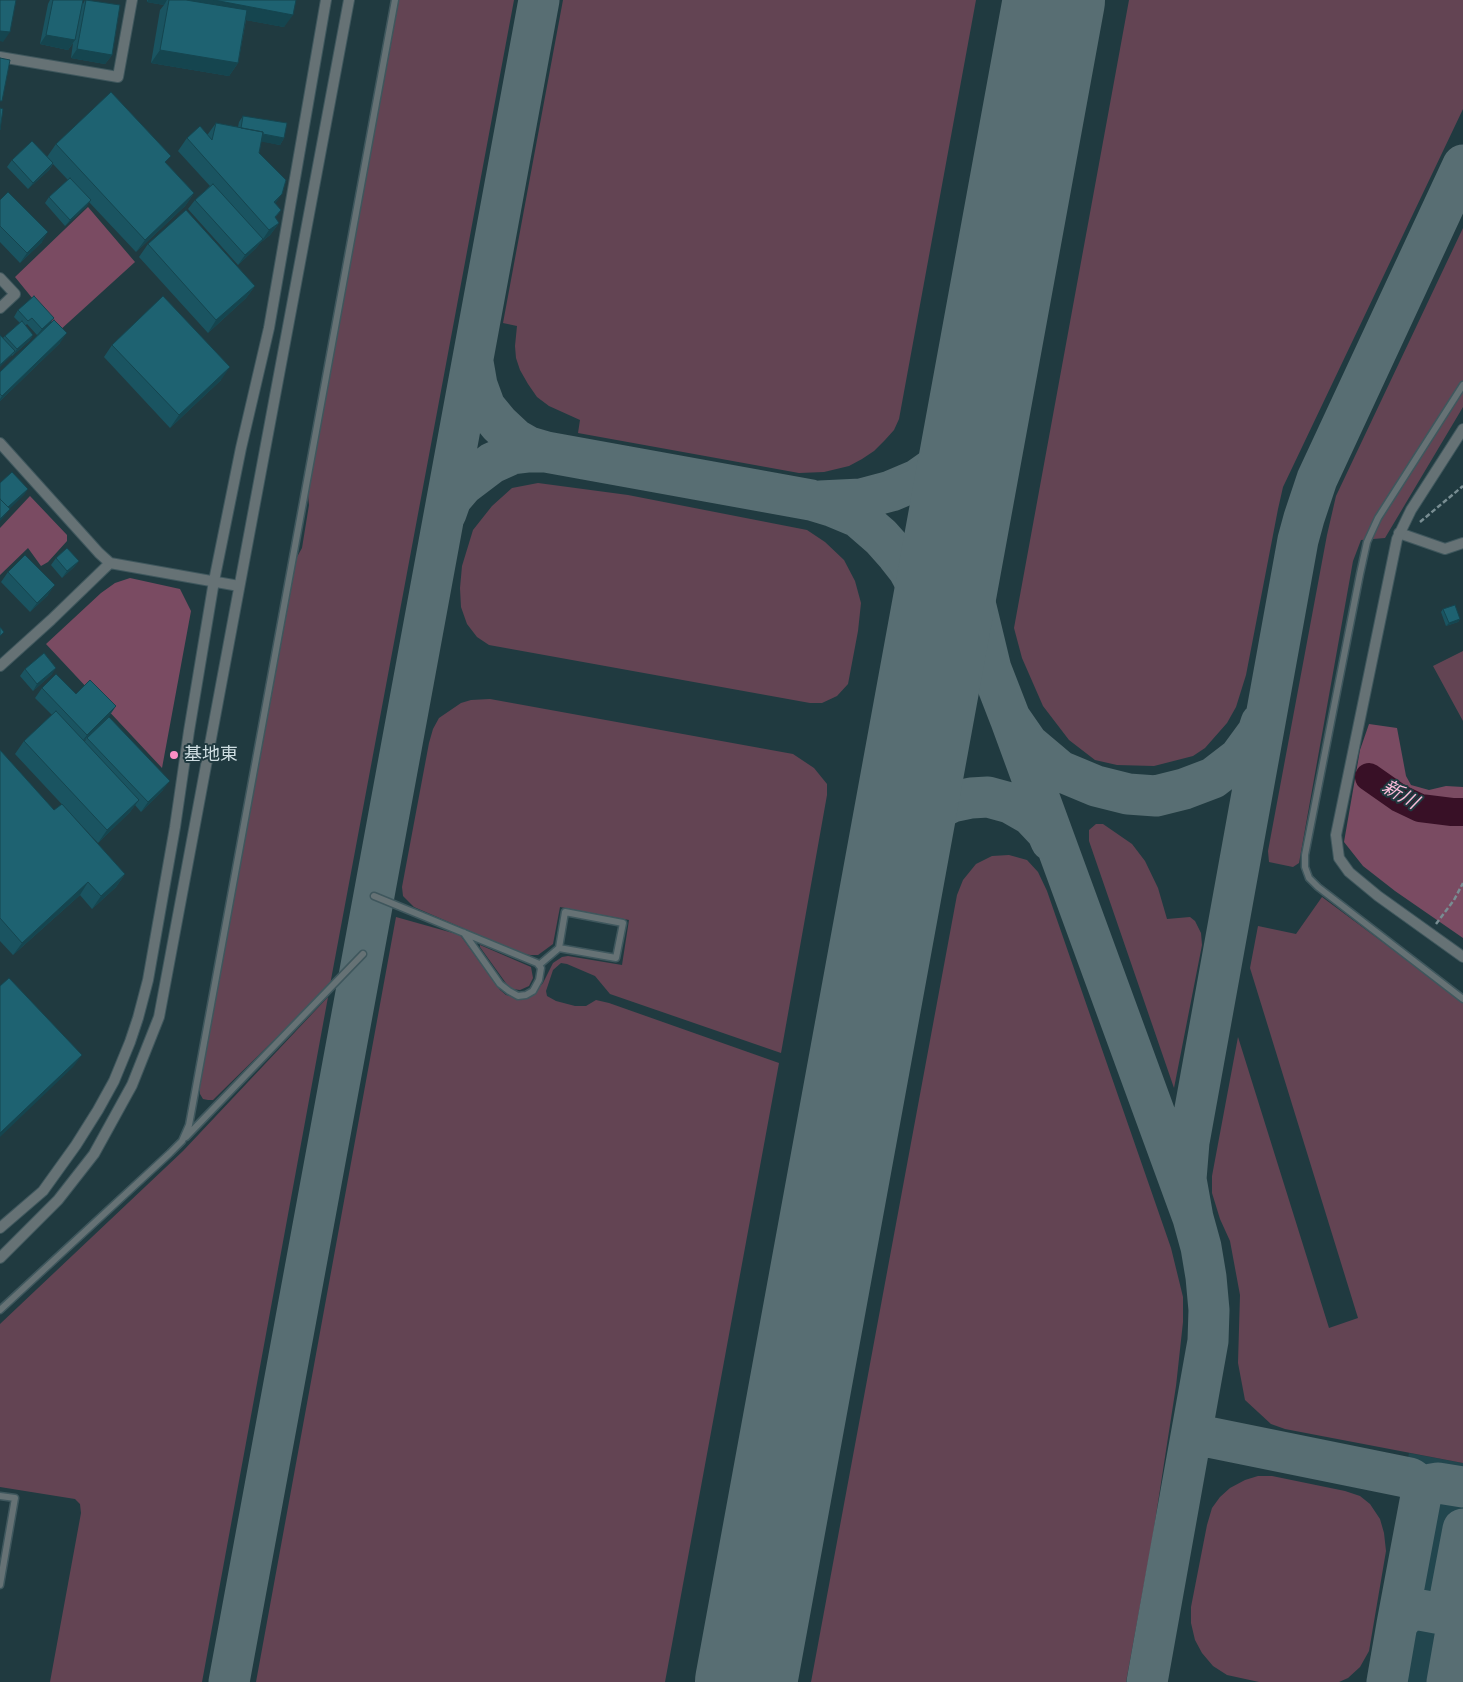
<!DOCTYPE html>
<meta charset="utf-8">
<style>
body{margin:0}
canvas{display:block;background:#203a40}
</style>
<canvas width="1463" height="1682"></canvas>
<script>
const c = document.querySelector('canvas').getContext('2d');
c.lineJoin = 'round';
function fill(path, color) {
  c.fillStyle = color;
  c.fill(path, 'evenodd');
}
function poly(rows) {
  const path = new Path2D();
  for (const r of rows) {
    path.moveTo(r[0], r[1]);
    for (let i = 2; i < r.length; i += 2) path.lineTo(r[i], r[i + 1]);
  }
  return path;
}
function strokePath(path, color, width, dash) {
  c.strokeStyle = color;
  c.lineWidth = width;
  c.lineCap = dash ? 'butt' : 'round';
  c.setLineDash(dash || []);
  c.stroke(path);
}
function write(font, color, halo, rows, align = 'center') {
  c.font = font + ' Montserrat,"Noto Sans JP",sans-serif';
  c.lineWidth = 4;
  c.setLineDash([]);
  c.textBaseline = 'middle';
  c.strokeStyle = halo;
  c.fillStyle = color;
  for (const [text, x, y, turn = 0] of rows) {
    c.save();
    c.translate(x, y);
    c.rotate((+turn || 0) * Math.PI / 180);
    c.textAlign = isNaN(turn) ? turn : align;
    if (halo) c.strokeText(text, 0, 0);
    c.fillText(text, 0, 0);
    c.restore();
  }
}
const built = poly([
 [1409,1453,1463,1463,1463,1682,1366,1682]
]);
const green = poly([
 [399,0,514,0,330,985,217,1096,213,1100,208,1100,203,1099,200,1094,200,1086,297,557,302,548,309,505,308,495],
 [563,0,976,0,899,419,894,430,885,440,874,451,862,459,849,466,824,472,799,473,578,433,580,420,549,406,537,397,528,384,520,370,516,358,515,346,517,326,503,323],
 [1129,0,1463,0,1463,109,1283,487,1278,509,1246,675,1236,707,1227,723,1205,748,1193,756,1154,766,1117,765,1095,760,1069,740,1043,706,1022,658,1014,628],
 [1463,228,1463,407,1385,538,1361,540,1353,561,1299,863,1293,867,1269,862,1268,851,1327,535,1336,496],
 [538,483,628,495,807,530,825,542,844,560,855,581,861,603,858,631,848,684,837,696,822,703,810,703,489,645,477,637,467,624,461,607,460,588,462,566,473,530,492,506,512,488],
 [1463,651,1463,721,1433,666],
 [490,699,793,754,814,768,827,784,827,795,781,1053,610,994,595,976,567,964,561,963,553,970,546,991,547,996,556,1001,575,1006,586,1006,596,1000,609,1003,779,1063,665,1682,256,1682,396,917,460,935,500,990,506,995,521,999,527,998,533,995,543,983,553,963,562,957,568,956,622,965,629,920,560,907,553,944,538,955,531,955,523,954,414,907,403,896,402,887,429,743,433,729,439,718,461,703,471,700],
 [1096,824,1103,824,1132,844,1145,861,1158,888,1167,919,1190,917,1195,921,1201,933,1202,945,1174,1088,1089,841,1089,830],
 [1009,855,1027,860,1038,872,1047,891,1171,1248,1183,1297,1183,1322,1176,1386,1152,1541,1126,1682,811,1682,957,895,963,880,976,864,992,856],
 [1322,897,1463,1002,1463,1463,1285,1429,1271,1424,1245,1400,1238,1363,1240,1295,1230,1241,1220,1219,1212,1193,1212,1176,1238,1037,1329,1328,1358,1318,1250,968,1258,926,1296,934],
 [480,945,531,967,533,978,529,986,520,990,512,989,508,986,480,947],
 [328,997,202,1682,50,1682,81,1513,80,1504,75,1499,0,1487,0,1324,183,1151],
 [1258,1476,1272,1476,1345,1491,1360,1496,1370,1504,1380,1519,1384,1533,1386,1551,1369,1651,1360,1667,1348,1678,1339,1682,1259,1682,1227,1675,1213,1666,1202,1653,1195,1640,1191,1623,1191,1607,1207,1525,1212,1508,1220,1497,1230,1488,1245,1480]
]);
const forest = poly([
 [88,207,135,262,59,331,15,277],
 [30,496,67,535,67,541,48,562,41,566,28,548,0,575,0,528],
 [130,578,180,589,191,611,162,768,46,644,101,593,115,583],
 [1369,724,1397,728,1406,776,1411,785,1429,790,1446,786,1463,787,1463,938,1395,891,1363,866,1344,842,1360,750]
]);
const river = poly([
 [1369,777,1399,798,1420,808,1452,812,1463,812]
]);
const taxiway = poly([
 [473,362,477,385,485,407,499,424,515,439,529,447,546,452,811,500,834,507,858,517,881,537,897,555,908,569,920,591,927,646,928,689],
 [965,490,964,533,965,561,991,669,1010,718,1028,744,1060,771,1096,786,1128,794,1156,796,1184,789,1213,778,1239,758,1258,732,1261,723],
 [820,501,861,499,891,491,917,480,934,468,953,444,965,424,988,361],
 [446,513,451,499,463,485,492,463,512,454,529,452,546,452],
 [1010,718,1193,1218,1201,1247,1206,1277,1209,1310,1208,1341,1147,1682],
 [893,880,907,837,917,825,936,810,952,802,971,798,988,797,1010,803,1031,815,1047,832,1051,841],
 [1193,1218,1186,1179,1189,1142,1298,540,1304,518,1317,479,1463,165],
 [1189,1448,1195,1441,1201,1438,1208,1437,1410,1478,1413,1480,1420,1490,1421,1496,1397,1624],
 [1421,1496,1429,1485,1432,1484,1438,1483,1463,1487],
 [1431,1612,1442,1609,1449,1603,1463,1529],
 [229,1682,539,0],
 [1387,1682,1397,1624,1405,1614,1415,1609,1463,1618],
 [1447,1682,1457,1625,1455,1619,1447,1615]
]);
const runway = poly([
 [746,1682,1054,0]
]);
const path = poly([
 [1420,522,1463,486],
 [1436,924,1454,900,1463,883]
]);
const service = poly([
 [1463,385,1378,518,1367,542,1360,574,1305,855,1305,867,1309,878,1318,887,1463,999],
 [374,896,464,933,537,963,541,968,539,980,533,991,526,995,518,996,509,991,500,984,464,933],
 [539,965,559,948,565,912,623,923,616,958,559,948],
 [186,1137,363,954],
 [0,1310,170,1153,182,1141,189,1125,395,0],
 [0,1496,15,1498,0,1585]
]);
const minor = poly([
 [0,57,118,77,132,0],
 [0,278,15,294,0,308],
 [1399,533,1445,549,1463,543]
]);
const tertiary = poly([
 [1463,429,1411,510,1397,539,1336,835,1339,858,1349,872,1378,896,1463,957],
 [0,443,99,553,110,563,239,586],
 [0,666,51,620,110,563],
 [0,1228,43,1191,76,1145,98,1110,114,1081,130,1042,138,1018,148,980,175,827,189,731,214,581,241,448,269,328,326,0],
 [0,1258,58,1200,94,1154,132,1085,159,1017,349,0]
]);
const wall = poly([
 [50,0,83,0,83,4,85,0,112,55,105,64,71,58,73,43,68,50,40,44,48,4],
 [147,0,296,0,284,27,246,20,238,63,229,76,151,63,160,10,164,5,147,2],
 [243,116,284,138,280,145,261,141,259,153,275,204,281,210,275,218,279,223,270,235,260,243,256,248,238,265,188,209,195,200,210,186,178,151,187,138,208,134,216,123,238,127,239,122],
 [56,144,166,163,194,193,185,206,136,252,89,202,86,207,65,226,45,203,49,197,68,180,53,164,49,170,28,189,7,167,12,160,47,157],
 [0,200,42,242,20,263,0,242],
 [148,244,255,286,246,298,208,333,139,257],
 [18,310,50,323,60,343,0,401,0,372,45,328,37,335,27,324,25,326,33,335,29,341,12,356,12,355,10,357,3,338,5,336,20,323,14,317],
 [112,345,221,380,170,428,104,357],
 [56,558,79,561,74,567,62,578,51,565],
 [8,572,48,595,30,612,1,582],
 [1443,609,1460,619,1458,622,1446,626,1441,612],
 [25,669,52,674,33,691,20,676],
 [42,688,76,694,116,706,109,716,84,741,85,741,87,738,163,790,141,812,135,805,130,812,98,843,15,754,24,741,52,715,35,698],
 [0,750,54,810,125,874,116,887,92,909,80,895,13,955,0,941]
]);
const shadedWall = poly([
 [148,0,167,0,164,5,147,2],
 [169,0,214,0,293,15,284,27,168,6],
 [0,31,10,32,3,42,0,41],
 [46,35,75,40,68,50,40,44],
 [77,49,112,55,105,64,71,58],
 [160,50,238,63,229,76,151,63],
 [241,131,284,138,280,145,236,137],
 [53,163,49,170,28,189,33,183],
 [194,193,185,206,136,252,145,240],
 [282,194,273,207,274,202],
 [91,200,86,207,65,226,70,220],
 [279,223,270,235,260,243,256,248,238,265,245,255,263,239,269,230],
 [48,232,42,242,20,263,27,253],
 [255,286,246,298,208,333,216,320],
 [54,318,49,325,37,335,42,329],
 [67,333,60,343,0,401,0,399,2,396],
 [33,335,29,341,12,356,17,349],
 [15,351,10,357,0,367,0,365],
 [230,367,221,380,170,428,179,415],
 [28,489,24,495,2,516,6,509],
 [10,509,3,518,0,521,0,519],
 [79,561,74,567,62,578,67,571],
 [55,585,48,595,30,612,37,603],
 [1460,619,1458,622,1446,626,1449,623],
 [56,668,52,674,33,691,37,684],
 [116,706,109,716,80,744,87,735],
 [170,781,163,790,141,812,148,802],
 [139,800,130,812,98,843,107,830],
 [125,874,116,887,92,909,101,896],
 [88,882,80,895,13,955,22,943],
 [82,1055,73,1067,0,1137,0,1133]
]);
const building = poly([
 [0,0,16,0,10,32,0,31,0,0],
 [53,0,83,0,75,40,46,35,53,0],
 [86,0,120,5,112,55,77,49,86,0],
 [169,0,186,0,247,10,238,63,160,50,169,0],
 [214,0,296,0,293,15,214,0],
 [0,58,10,60,2,101,0,101,0,58],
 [111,92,171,156,165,162,194,193,145,240,56,144,111,92],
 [0,108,3,109,0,130,0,108],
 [243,116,287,123,284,138,263,134,263,132,241,128,243,116],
 [216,123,263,132,259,153,286,180,282,194,274,202,281,210,275,217,279,223,269,230,187,138,200,126,212,140,216,123],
 [32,141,53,163,33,183,12,160,32,141],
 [70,178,91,200,70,220,49,197,70,178],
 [213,184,263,239,245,255,195,200,213,184],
 [8,192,48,232,27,253,0,226,0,200,8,192],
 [186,210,255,286,216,320,148,244,186,210],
 [34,296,54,318,42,329,32,318,28,321,18,310,34,296],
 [163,296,230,367,179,415,112,345,163,296],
 [54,320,67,333,2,396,0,394,0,372,54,320],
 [22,321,33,335,17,349,5,336,22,321],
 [0,335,15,351,0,365,0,335],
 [12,472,28,489,8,507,0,499,0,483,12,472],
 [0,499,10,509,0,519,0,499],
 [67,548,79,561,67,571,56,558,67,548],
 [25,555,55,585,37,603,8,572,25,555],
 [1455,605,1460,619,1449,623,1443,609,1455,605],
 [0,627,4,632,0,636,0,627],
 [44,653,56,668,37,684,25,669,44,653],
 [56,674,76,694,90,680,116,706,87,735,42,688,56,674],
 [56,711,139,800,107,830,24,741,56,711],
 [109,717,170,781,148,802,87,738,109,717],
 [0,750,54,810,62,804,125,874,101,896,88,882,22,943,0,918,0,750],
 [9,978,82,1055,0,1133,0,986,9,978]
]);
const markers = [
 [174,755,5,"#fb8fc5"]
];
const poiNames = [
 ["基地東",184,755]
];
const waterNames = [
 ["新川",1400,795,30]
];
fill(built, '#22464e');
fill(green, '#634453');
fill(forest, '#7a4b62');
strokePath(river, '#381026', 28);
strokePath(taxiway, '#586e73', 41);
strokePath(runway, '#586e73', 102);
strokePath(service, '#3f575d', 9);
strokePath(minor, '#3f575d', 12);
strokePath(tertiary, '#3f575d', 12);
strokePath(path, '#788d92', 2.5, [5, 2.5]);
strokePath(service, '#667275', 6);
strokePath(minor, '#667275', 10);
strokePath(tertiary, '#667275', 10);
fill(wall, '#1a5461');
fill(shadedWall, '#15454f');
fill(building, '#1e6271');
strokePath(building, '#15454f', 1);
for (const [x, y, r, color] of markers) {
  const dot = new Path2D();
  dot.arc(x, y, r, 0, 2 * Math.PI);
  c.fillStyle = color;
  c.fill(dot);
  strokePath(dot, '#203a40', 2);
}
write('18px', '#cedde1', '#203a40', poiNames, 'left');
write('italic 19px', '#fabcd9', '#203a40', waterNames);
</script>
